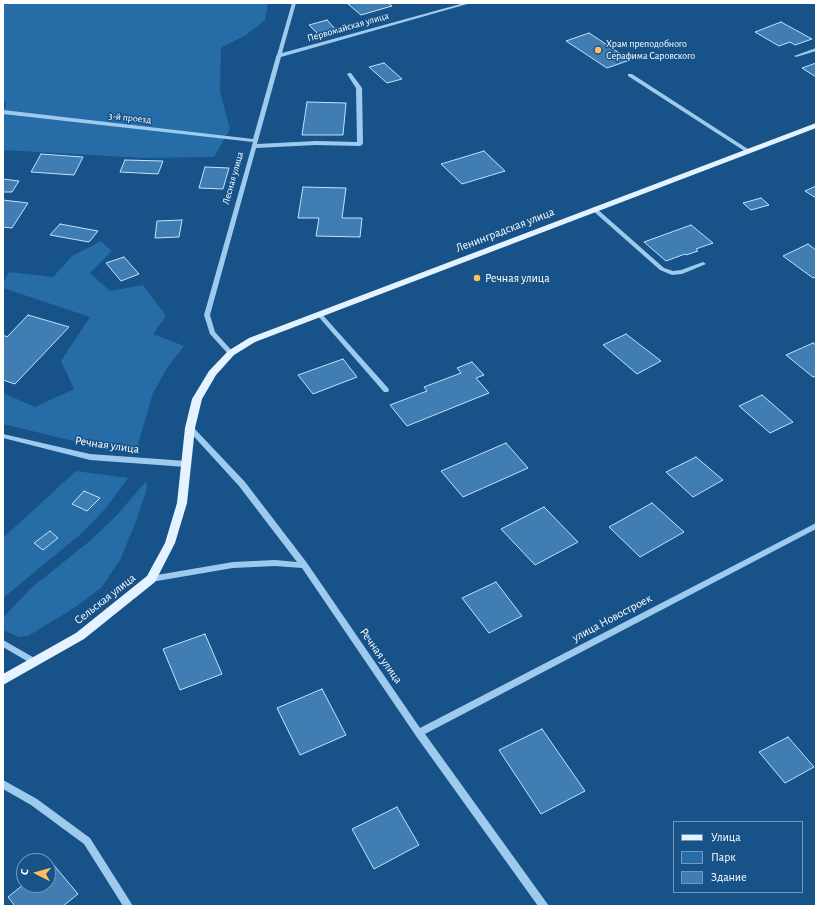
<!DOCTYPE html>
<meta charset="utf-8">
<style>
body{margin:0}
#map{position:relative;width:819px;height:909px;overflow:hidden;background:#175388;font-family:"Alegreya Sans",sans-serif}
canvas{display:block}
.frame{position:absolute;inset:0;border:4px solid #fff;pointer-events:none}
.legend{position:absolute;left:673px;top:821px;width:130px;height:72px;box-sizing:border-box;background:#175388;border:1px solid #7498b8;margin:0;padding:5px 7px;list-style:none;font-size:12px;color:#fff}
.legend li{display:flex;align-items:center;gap:8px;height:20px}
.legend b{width:20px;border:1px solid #7498b8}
.north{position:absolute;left:16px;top:853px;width:40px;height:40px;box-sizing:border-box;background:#175388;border:1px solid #7498b8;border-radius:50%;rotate:276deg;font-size:11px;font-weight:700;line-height:16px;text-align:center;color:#fff}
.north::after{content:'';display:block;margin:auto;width:14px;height:18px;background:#ffc05b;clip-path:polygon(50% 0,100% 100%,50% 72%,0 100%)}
</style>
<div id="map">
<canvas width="819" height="909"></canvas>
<div class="frame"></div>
<ul class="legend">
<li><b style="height:5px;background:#e5f2ff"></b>Улица</li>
<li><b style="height:11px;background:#266ca6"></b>Парк</li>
<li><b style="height:11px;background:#3f7db2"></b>Здание</li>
</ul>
<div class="north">С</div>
</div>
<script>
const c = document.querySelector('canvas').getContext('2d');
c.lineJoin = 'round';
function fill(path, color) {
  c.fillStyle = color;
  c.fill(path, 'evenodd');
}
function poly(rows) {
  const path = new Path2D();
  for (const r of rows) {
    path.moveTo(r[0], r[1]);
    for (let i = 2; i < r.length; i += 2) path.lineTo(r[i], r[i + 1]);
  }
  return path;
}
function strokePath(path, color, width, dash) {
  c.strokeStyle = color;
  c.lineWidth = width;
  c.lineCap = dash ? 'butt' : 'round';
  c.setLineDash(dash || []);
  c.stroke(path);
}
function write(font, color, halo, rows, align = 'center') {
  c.font = font + ' "Alegreya Sans",sans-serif';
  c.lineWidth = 3;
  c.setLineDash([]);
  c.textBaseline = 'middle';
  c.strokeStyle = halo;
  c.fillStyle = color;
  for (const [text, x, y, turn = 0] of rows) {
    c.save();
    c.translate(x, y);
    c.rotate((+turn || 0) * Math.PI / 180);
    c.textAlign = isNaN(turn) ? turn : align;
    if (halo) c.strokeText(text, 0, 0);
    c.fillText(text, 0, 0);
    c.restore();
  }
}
const green = poly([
 [3,3,268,3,265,20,246,35,221,48,220,92,230,129,214,157,144,158,3,150,3,118,6,103,3,100],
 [101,241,112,251,90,273,110,291,143,285,166,316,153,334,184,346,167,368,153,393,137,448,90,445,3,424,3,393,35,407,74,389,61,361,90,317,3,288,3,284,9,272,53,277,72,256],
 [76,471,128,478,106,508,81,534,3,598,3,538],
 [146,481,147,488,135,524,120,560,101,588,74,608,28,636,19,637,3,630,3,618,30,589,91,540,118,514]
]);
const building = poly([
 [352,3,388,3,392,6,361,15,348,4,352,3],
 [327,20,337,31,319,35,309,25,327,20],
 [781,22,812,39,795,45,790,42,779,46,755,32,781,22],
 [589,33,630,60,607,68,566,41,589,33],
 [384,63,402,79,387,83,369,67,384,63],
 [816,63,816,77,802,68,816,63],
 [307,102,346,103,343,135,302,135,307,102],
 [484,151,505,171,462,184,441,164,484,151],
 [41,154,83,157,74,175,31,172,41,154],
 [125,160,163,161,158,174,120,172,125,160],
 [205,167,229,168,223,189,199,188,205,167],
 [3,179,19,181,12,192,3,192,3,179],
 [816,186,816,198,805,191,816,186],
 [303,187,346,188,342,218,362,218,360,237,316,236,319,218,298,218,303,187],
 [761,198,769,205,751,210,743,203,761,198],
 [3,200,28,203,12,228,3,227,3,200],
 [182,220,179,237,155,238,157,221,182,220],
 [60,224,98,231,89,242,50,235,60,224],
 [691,225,713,243,696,249,698,251,686,255,685,254,666,261,644,242,691,225],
 [808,244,816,250,816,277,813,278,783,256,808,244],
 [124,257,139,274,121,281,106,263,124,257],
 [28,315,69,327,15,384,3,380,3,335,7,337,28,315],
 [626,334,661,361,637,374,603,345,626,334],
 [813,343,816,345,816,376,813,377,786,355,813,343],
 [343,359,357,377,313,394,298,375,343,359],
 [472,362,484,375,476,378,489,393,407,426,390,405,427,391,424,387,461,373,457,368,472,362],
 [762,395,793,422,770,433,739,406,762,395],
 [506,443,528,468,463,497,441,471,506,443],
 [696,457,723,480,693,497,666,472,696,457],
 [84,491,100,498,87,511,72,504,84,491],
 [652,503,684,532,640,557,609,527,652,503],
 [544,507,578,542,535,565,501,529,544,507],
 [50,531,58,538,43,550,34,543,50,531],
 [496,582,522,616,489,633,462,598,496,582],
 [205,634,222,674,180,690,163,649,205,634],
 [322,689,346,735,300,755,277,708,322,689],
 [542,729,585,791,541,814,499,750,542,729],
 [788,737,814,767,785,783,759,752,788,737],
 [397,807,419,845,374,869,352,829,397,807],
 [52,863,78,894,63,906,15,906,8,897,24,884,48,885,48,865,52,863]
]);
const minor = poly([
 [292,3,296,3,282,53,464,3,471,3,281,57,257,144,316,141,357,142,356,88,347,74,349,73,351,73,362,88,363,144,360,146,316,145,256,148,210,315,215,332,234,353,231,355,229,355,210,334,204,315,253,142,3,114,3,110,253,139,276,57,276,56,277,55,292,3],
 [816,48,816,51,796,57,794,56,816,48],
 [628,74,632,74,751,151,750,152,746,152,628,76,628,74],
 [594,207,596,208,664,268,673,271,681,270,703,262,706,264,682,274,672,275,660,270,592,210,591,209,594,207],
 [319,312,321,313,388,388,389,390,388,392,384,392,317,315,316,314,317,313,319,312],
 [188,426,192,426,245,482,307,563,420,728,816,523,816,529,425,734,549,906,538,906,416,736,302,568,275,566,233,568,151,582,148,581,147,579,148,577,151,576,233,562,275,560,297,562,239,486,188,430,187,428,188,426],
 [3,434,90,454,186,461,190,464,186,467,90,460,3,438,3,434],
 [3,640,38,660,39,662,38,664,35,665,32,664,3,647,3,640],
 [3,780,37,799,90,838,133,906,123,906,84,844,31,805,3,789,3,780]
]);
const major = poly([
 [816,123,816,128,255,342,234,355,216,375,202,399,195,428,187,503,175,543,155,582,84,639,3,685,3,674,76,633,147,576,165,543,177,503,185,428,192,399,209,371,228,351,249,338,816,123]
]);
const markers = [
 [598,50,4,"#ffc05b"],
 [477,278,4,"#ffc05b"]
];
const farStreetnames = [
 ["Первомайская улица",348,27,-16],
 ["3-й проезд",130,118,6],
 ["Лесная улица",233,178,-74]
];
const farPoinames = [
 ["Храм преподобного",606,44],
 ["Серафима Саровского",606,56]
];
const streetNames = [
 ["Ленинградская улица",505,230,-21],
 ["Речная улица",107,445,8],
 ["Сельская улица",105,599,-38],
 ["улица Новостроек",612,618,-28],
 ["Речная улица",381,656,55]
];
const poiNames = [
 ["Речная улица",485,278]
];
fill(green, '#266ca6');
fill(building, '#3f7db2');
strokePath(building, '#c4e2fa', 1);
fill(minor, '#9ecaee');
fill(major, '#e5f2ff');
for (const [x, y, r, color] of markers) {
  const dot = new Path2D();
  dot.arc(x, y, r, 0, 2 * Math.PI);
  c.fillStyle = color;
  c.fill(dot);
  strokePath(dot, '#175388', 1.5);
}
write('10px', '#fff', '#175388', farStreetnames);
write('10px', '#fff', '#175388', farPoinames, 'left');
write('12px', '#fff', '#175388', streetNames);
write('12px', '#fff', '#175388', poiNames, 'left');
</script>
